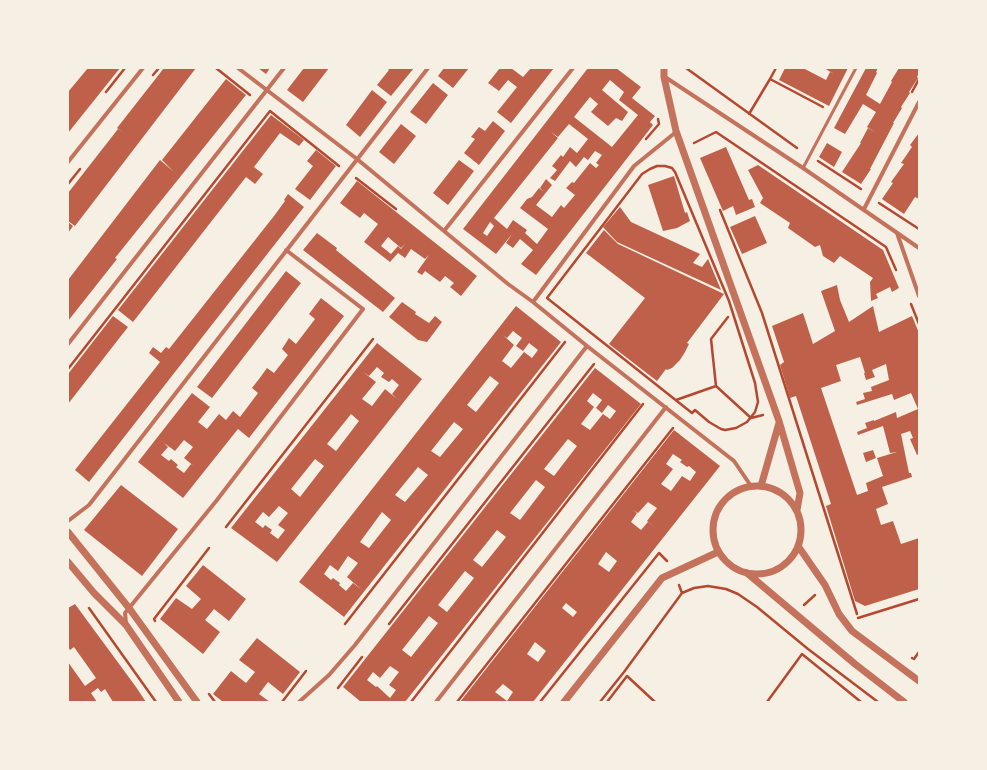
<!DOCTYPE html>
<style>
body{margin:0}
#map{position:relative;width:987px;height:770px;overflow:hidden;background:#f6efe4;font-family:Rubik,sans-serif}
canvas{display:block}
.frame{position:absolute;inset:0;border:69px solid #f6efe4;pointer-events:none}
</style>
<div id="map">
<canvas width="987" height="770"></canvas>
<div class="frame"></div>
</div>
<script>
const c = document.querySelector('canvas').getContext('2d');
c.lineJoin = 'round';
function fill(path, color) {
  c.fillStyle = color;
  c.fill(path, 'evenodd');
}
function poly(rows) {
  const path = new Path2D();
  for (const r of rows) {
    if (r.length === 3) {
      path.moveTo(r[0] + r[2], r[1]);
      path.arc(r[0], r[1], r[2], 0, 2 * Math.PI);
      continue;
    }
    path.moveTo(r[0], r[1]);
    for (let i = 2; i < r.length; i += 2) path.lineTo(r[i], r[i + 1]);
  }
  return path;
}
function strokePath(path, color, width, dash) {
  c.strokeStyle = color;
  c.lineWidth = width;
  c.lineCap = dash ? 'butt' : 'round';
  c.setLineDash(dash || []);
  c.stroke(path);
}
const building = poly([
 [88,68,120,68,68,133,68,92],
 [164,68,196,68,75,226,68,221,68,193,118,129,125,134,117,128],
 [258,68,270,68,266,74],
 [304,68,329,68,303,102,287,90],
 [387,68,414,68,391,96,377,85,389,70],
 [444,68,469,68,453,88,438,76],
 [500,68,511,68,523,77,531,68,554,68,511,123,497,112,517,87,508,80,499,91,488,83],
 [588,68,616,68,641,87,632,98,655,116,650,122,653,125,536,275,521,264,533,250,520,239,513,248,506,243,512,234,496,254,463,229],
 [610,80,624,92,619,100,638,115,612,147,574,117,590,97,598,104,591,112,608,126,616,118,622,121,628,112,602,90],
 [569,124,588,139,577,153,570,147,563,157,561,155,552,166,557,170,550,178,555,181,570,161,576,167,584,157,588,160,595,151,602,155,596,163,599,165,596,168,590,163,574,183,572,182,566,188,575,195,564,208,561,205,552,217,536,205,552,185,546,179,540,188,544,192,539,188,532,197,527,199,520,208,548,229,537,244,525,233,527,230,513,220,507,229,494,218,558,138,551,132,558,137],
 [490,222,494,226,487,236,483,233],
 [785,68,803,68,826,80,830,72,834,74,824,68,848,68,829,106,779,80],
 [866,68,878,68,876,72,877,73,866,95,880,104,892,82,891,81,899,68,919,68,919,73,917,77,918,78,909,92,910,93,901,107,902,108,893,123,894,123,870,169,871,169,861,184,842,172,861,143,860,143,868,128,878,134,867,127,876,112,863,104,845,134,834,128],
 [226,79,246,95,115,258,117,259,68,321,68,280,160,160,174,172,162,160],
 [433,83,448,95,426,124,410,112],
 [372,90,387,102,360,137,346,125],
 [271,115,304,140,299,146,280,133,254,167,263,174,255,184,246,177,133,322,118,310],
 [493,121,505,131,479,165,464,153,475,139,471,137,479,127,485,131],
 [401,124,416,136,394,164,379,152],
 [919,133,919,199,915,197,904,214,882,199,893,183,891,182,904,164,901,163,912,147,910,145],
 [827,143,842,152,834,167,819,157],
 [726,147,749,200,752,199,755,207,736,215,733,206,723,211,700,158],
 [316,150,336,166,310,200,295,189,313,166,307,161],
 [459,160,474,171,448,205,433,193],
 [758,165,883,250,899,288,892,292,890,287,876,294,878,298,871,301,870,282,873,278,840,256,834,263,823,256,820,245,815,247,788,228,790,223,760,203,763,198,748,170],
 [674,176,685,213,687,212,690,221,677,228,663,231,648,185],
 [357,181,477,276,461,296,450,287,454,283,445,276,440,282,425,271,422,275,417,272,429,255,425,259,411,249,405,258,398,253,390,262,364,242,378,224,364,213,360,218,340,203],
 [388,237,401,248,405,244,401,249,398,246,391,254,381,246],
 [288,194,304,207,89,482,75,470,160,362,149,353,153,347,161,353,166,347,169,349,274,216,285,201,284,200],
 [620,207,631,222,700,254,693,263,702,267,708,259,721,290,617,242,603,227],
 [755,216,767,243,742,254,730,227],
 [68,222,73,226,68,233],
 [604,230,618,244,724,294,687,343,689,344,685,352,680,360,672,368,667,370,666,369,657,381,609,344,645,298,586,253],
 [317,233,337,248,336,250,395,298,383,312,303,250],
 [286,271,301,283,212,398,197,387],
 [837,285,840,300,849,322,873,306,879,332,912,316,919,333,919,454,917,455,910,439,913,438,910,431,901,434,909,473,911,473,912,477,882,487,888,504,876,509,881,525,893,521,901,544,919,538,919,589,865,606,855,601,826,506,831,504,796,396,790,398,780,365,784,362,772,326,803,313,813,344,835,331,821,291],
 [860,357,865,373,864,373,866,380,875,377,872,370,886,364,889,380,871,387,872,391,863,393,865,399,856,402,857,405,892,394,894,400,911,393,918,409,897,418,896,412,874,421,874,420,865,423,867,428,857,432,858,435,883,426,890,453,897,452,877,458,883,476,866,483,868,491,857,495,821,388,841,381,836,365],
 [321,298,344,316,249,438,238,429,183,498,138,462,192,393,210,407,198,422,207,429,219,414,226,420,233,411,240,417,258,393,252,388,259,379,267,368,274,373,288,355,282,349,289,338,296,344,315,319,309,314],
 [184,440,193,447,184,458,195,467,191,464,184,473,176,467,178,465,171,459,169,461,161,455,168,447,164,443,175,451],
 [402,302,416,312,415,314,429,323,435,316,442,322,427,342,418,340,389,317],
 [516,306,561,342,344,617,299,582],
 [513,331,522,338,516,346,523,351,529,343,538,350,532,358,524,352,511,368,502,361,514,345,503,335,507,338],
 [490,376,499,383,476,412,467,405],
 [454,422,463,429,440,457,431,451],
 [418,467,428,475,405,502,395,495],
 [382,512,391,520,369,548,360,542],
 [348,556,358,563,347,577,362,590,353,583,346,591,339,585,340,583,333,578,331,580,324,574,330,565,338,571],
 [113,316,128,327,68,404,68,374],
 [377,343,422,379,277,562,231,528],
 [377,367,384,373,381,377,389,382,392,379,399,385,392,394,397,399,385,389,372,406,362,399,376,382,363,372,369,376],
 [351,414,359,421,336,451,327,444],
 [315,459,324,466,300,497,291,489],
 [279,506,288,513,278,525,285,530,278,539,270,533,272,530,265,525,263,528,255,522,263,512,269,517],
 [595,368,641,404,405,702,361,702,343,687],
 [593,393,602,400,596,408,602,413,608,405,616,411,610,419,603,414,590,430,581,424,594,407,587,401],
 [568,439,577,446,554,476,544,469],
 [536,480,545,487,520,520,510,513],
 [497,530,506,537,482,567,473,560],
 [465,571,474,578,447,612,438,605],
 [429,616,438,623,411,657,402,650],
 [390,666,399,672,389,685,396,690,390,698,377,686,376,687,367,680,373,672,380,678],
 [674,430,720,466,701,490,533,702,460,702],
 [673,454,682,460,680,462,687,467,689,466,696,472,690,481,682,476,671,491,661,484,673,469,666,464],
 [648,502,657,508,647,521,656,528,648,522,641,530,631,522,637,513,633,510,638,513],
 [606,552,617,561,609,572,598,564],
 [561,599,577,612,573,617,562,608,566,603],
 [535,642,546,651,538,662,527,654],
 [503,684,513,692,507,701,495,692],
 [873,450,876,458,866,462,863,453],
 [121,485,178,529,142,576,84,530],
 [203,565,246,599,229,621,214,609,205,620,220,632,203,654,160,619,176,598,192,609,201,599,186,586],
 [75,604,136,687,146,702,113,702,105,689,101,692,98,688,91,693,97,702,68,702,68,662,85,686,96,678,74,647,70,650,68,647,68,608],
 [257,638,300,672,283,694,268,682,259,694,270,702,223,702,213,694,231,671,246,683,255,672,239,660]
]);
const path = poly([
 [216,68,250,95],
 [686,68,797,148],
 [776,68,770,79,823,107],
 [153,75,159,68],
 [106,92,125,68],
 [912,92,919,79],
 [749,114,770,79],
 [646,139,659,124,658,119],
 [694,143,716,132,886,247,896,270],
 [818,161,861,189],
 [657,166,665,166,672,168,675,172,729,301,755,383,758,402,755,412,747,422,736,428,725,430,721,429,709,422,695,410,692,413,547,298,642,174,650,169,657,166],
 [356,178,396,209],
 [68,184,80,169],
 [879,203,919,229],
 [720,210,762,313,857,614],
 [911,304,919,324],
 [68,369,270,111,339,166],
 [716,386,751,418,763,415],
 [676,400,716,386,711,339,728,317],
 [226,527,373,339],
 [679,585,682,593],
 [804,605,815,595],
 [89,608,156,702],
 [858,618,919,599],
 [155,621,154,619,209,548],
 [345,624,565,342],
 [389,624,594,364],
 [912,658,914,659,919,652],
 [338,688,362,657],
 [209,694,215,702],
 [282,702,306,671],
 [411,702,643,404],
 [457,702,673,428],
 [540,702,659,553,667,561],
 [600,702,624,672,682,593,694,588,708,586,726,589,738,594,757,607,808,649,878,702],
 [607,702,627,676,655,702],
 [767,702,802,654,861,702]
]);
const service = poly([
 [803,168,856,68]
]);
const minor = poly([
 [238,68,357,159,508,284,533,302,587,346,734,461,751,486],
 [665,77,803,168,919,248],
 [68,162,143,68],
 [864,209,919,102],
 [444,231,573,68],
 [897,233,919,296],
 [533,302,634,166,676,132],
 [68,344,284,68],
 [68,521,89,505,428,68],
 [126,623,125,613,217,500,363,309,286,250],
 [299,702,329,675,355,645,587,346],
 [436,702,666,407]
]);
const tertiary = poly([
 [664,68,664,77,676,131,779,421,800,493,797,510],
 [761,486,779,423],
 [757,530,44],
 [68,532,129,608,197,702],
 [798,546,825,585,839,614,852,631,919,681],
 [68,562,94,593,126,625,179,702],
 [747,573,855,664,904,702],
 [564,702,662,578,718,552]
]);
fill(building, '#bf614a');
strokePath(path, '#b5482f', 2.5);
strokePath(service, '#c5725c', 3);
strokePath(minor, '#c5725c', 4);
strokePath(tertiary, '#c5725c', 7);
</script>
